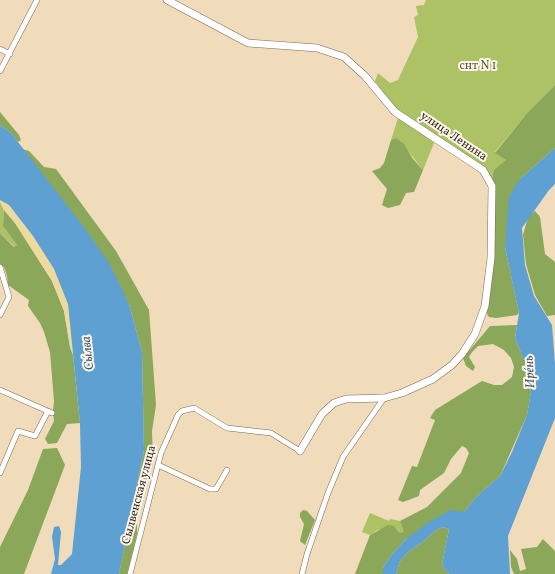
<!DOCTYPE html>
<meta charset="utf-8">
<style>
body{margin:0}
canvas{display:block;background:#f0dbba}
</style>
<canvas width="555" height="574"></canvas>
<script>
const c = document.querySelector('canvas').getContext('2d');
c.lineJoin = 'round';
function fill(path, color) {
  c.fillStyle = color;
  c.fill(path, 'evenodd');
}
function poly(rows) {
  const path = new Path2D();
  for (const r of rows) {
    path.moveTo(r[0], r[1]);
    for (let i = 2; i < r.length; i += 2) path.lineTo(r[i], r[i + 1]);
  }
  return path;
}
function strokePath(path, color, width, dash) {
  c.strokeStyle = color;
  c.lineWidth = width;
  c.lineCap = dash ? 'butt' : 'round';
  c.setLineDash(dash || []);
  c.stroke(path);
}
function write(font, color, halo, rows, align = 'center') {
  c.font = font + ' Vollkorn,serif';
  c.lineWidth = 4;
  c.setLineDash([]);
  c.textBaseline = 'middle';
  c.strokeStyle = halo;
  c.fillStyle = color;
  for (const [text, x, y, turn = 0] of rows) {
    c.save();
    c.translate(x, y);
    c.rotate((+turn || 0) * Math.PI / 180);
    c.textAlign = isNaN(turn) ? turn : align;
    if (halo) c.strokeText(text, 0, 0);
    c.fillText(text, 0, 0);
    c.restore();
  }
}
const green = poly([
 [426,0,555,0,555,85,528,112,495,152,506,160,493,182,485,169,477,162,404,115,393,105,375,81,378,73,390,83,398,80,418,37,414,17,418,15,416,6,424,5],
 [398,118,418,130,434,143,423,170,409,152,396,138,391,140],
 [0,202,4,210,3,226,17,245,15,247,0,233],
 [370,513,389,521,390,519,400,521,405,532,399,534,394,526,377,530,370,535,362,532]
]);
const forest = poly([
 [555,85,555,148,520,179,505,247,519,313,517,315,496,318,489,317,486,312,490,294,494,253,493,175,494,170,506,160,495,153,528,112],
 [0,112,19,135,21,140,18,142,11,133,0,125],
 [396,138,404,144,413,159,423,170,414,192,406,193,400,205,388,208,382,205,387,189,372,171,380,168,384,163,391,140],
 [22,149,29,151,44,167,56,169,116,251,149,310,156,405,152,431,153,463,137,511,137,534,127,574,119,574,144,450,142,352,129,304],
 [4,210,15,223,52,281,64,311,70,347,73,355,80,423,67,424,57,443,48,444,45,439,54,421,53,411,54,401,50,352,44,332,40,323,28,306,29,300,8,285,7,276,4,267,0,264,0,233,14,247,17,245,3,226],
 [535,211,540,217,545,254,555,262,555,315,547,316,535,295,526,264,523,235,528,217],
 [517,325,515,338,527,368,531,392,527,415,500,476,478,495,464,512,406,539,392,554,383,568,383,574,355,574,370,535,388,525,394,526,399,533,404,532,400,521,427,507,461,473,469,453,466,448,462,446,451,459,444,473,420,490,419,496,403,502,398,500,412,466,417,467,435,420,430,418,435,410,482,381,494,385,502,385,512,377,514,367,511,358,504,350,493,344,478,346,472,352,469,357,475,367,473,371,466,366,463,358,490,326],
 [57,448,65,465,24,574,0,574,0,547,28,490,43,449],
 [303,510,307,511,315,520,305,545,300,541,304,524,300,517,300,513],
 [443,527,449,529,442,565,449,574,396,574,400,561,408,552,424,541,436,530],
 [543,539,555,551,555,574,514,574,511,567,510,550,517,559,520,571,526,569,521,549,537,547]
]);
const sand = poly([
 [0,200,9,205,33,235,54,269,68,304,73,355,70,347,64,311,52,281,15,223,4,210]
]);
const water = poly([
 [0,125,11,133,83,226,109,263,129,304,142,352,144,450,119,574,51,574,55,559,52,537,54,527,59,526,61,532,58,565,61,565,72,554,81,467,80,423,68,304,54,269,33,236,9,205,0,200],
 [555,148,555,184,549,190,522,228,525,265,534,296,552,325,555,364,555,418,508,536,510,574,449,574,442,565,449,529,443,527,436,530,424,541,408,552,400,561,396,574,383,574,383,568,392,554,406,539,429,522,451,510,464,512,478,495,500,476,512,452,527,415,531,392,527,368,515,338,519,313,505,247,509,197,520,179]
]);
const street = poly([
 [0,49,10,54],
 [0,71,37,0],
 [0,267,9,297,0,315],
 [0,390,52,413],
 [158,465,210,489,216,489,227,470],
 [0,473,18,431,35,436,48,411],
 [130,574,161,453,178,415,182,411,194,408,227,428,271,433,300,451],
 [302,574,307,554,328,493,343,457,384,398]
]);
const secondary = poly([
 [167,0,248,43,317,48,344,57,365,76,395,112,483,170,492,186,491,258,485,306,475,334,462,354,452,365,433,379,402,393,384,398,346,399,334,403,322,414,300,451]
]);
const parkNames = [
 ["снт N 1",478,67]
];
const streetNames = [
 ["улица Ленина",453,137,34],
 ["Сылвенская улица",140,495,-75]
];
const waterNames = [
 ["Сы́лва",89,353,-96],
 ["Ире́нь",531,372,-93]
];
fill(green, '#adc165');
fill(forest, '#8aa75a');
fill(sand, '#eeda9e');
fill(water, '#5ea0d2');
strokePath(street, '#7a6855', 6);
strokePath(secondary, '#7a6855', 8);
strokePath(street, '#fff', 5);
strokePath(secondary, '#fff', 7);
write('12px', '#5d5733', '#fbf7ec', parkNames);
write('12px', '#3b2a1e', '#fbf7ec', streetNames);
write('italic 13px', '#495966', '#fbf7ec', waterNames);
</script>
